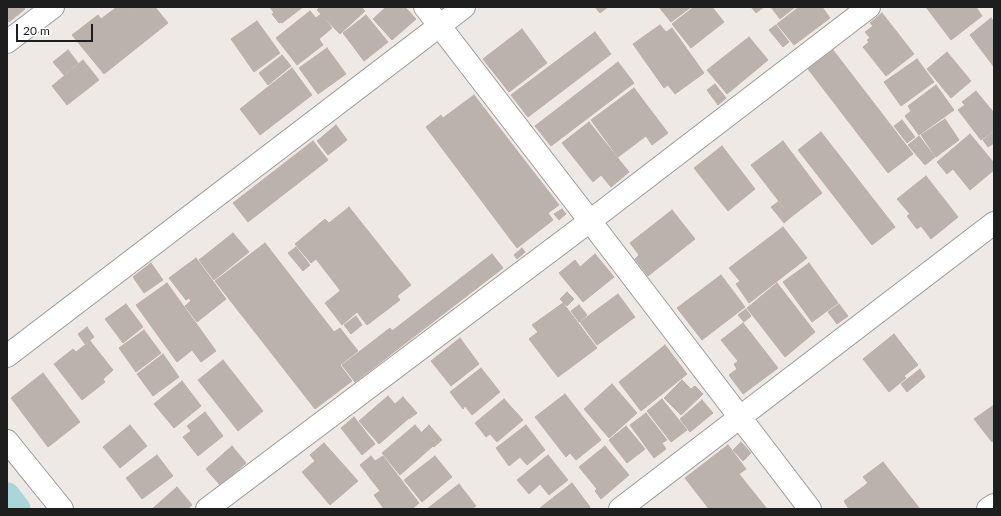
<!DOCTYPE html>
<style>
body{margin:0}
#map{position:relative;width:1001px;height:516px;overflow:hidden;background:#eee9e5;font-family:Lato,sans-serif}
canvas{display:block}
.frame{position:absolute;inset:0;border:8px solid #1e1e1e;pointer-events:none}
.scale{position:absolute;left:16px;top:24px;width:77px;height:18px;box-sizing:border-box;border:2px solid #1e1e1e;border-top:0;padding-left:5px;font-size:12px;line-height:14px;white-space:nowrap;color:#1e1e1e;-webkit-text-stroke:3px #fff;paint-order:stroke}
</style>
<div id="map">
<canvas width="1001" height="516"></canvas>
<div class="frame"></div>
<div class="scale">20 m</div>
</div>
<script>
const c = document.querySelector('canvas').getContext('2d');
c.lineJoin = 'round';
function poly(rows) {
  const path = new Path2D();
  for (const r of rows) {
    path.moveTo(r[0], r[1]);
    for (let i = 2; i < r.length; i += 2) path.lineTo(r[i], r[i + 1]);
  }
  return path;
}
function strokePath(path, color, width, dash) {
  c.strokeStyle = color;
  c.lineWidth = width;
  c.lineCap = dash ? 'butt' : 'round';
  c.setLineDash(dash || []);
  c.stroke(path);
}
function fill(path, color) {
  c.fillStyle = color;
  c.fill(path, 'evenodd');
}
const canal = poly([
 [7,496,17,509]
]);
const building = poly([
 [7,7,23,7,25,9,9,22,7,19,7,7],
 [117,7,131,7,132,9,135,7,155,7,168,23,104,74,72,35,98,15,101,19,117,7],
 [270,7,303,7,282,23,281,22,279,23,272,14,274,13,270,7],
 [320,7,361,7,365,11,340,34,317,10,320,7],
 [386,7,405,7,416,19,392,40,373,19,386,7],
 [595,7,608,7,600,13,595,7],
 [659,7,691,7,671,22,659,7],
 [694,7,712,7,724,22,691,48,672,24,694,7],
 [751,7,764,7,756,13,751,7],
 [771,7,795,7,780,19,771,7],
 [799,7,822,7,830,18,794,45,777,24,799,7],
 [926,7,976,7,982,16,951,40,926,7],
 [310,11,316,18,321,14,332,28,319,39,323,45,297,65,276,38,310,11],
 [882,13,914,54,886,76,863,47,869,42,867,40,870,38,865,32,873,26,870,23,882,13],
 [366,15,388,42,364,61,343,33,366,15],
 [991,18,994,22,994,67,970,35,991,18],
 [257,21,280,53,254,72,231,39,257,21],
 [660,25,666,32,672,28,704,73,675,94,668,85,664,88,633,44,660,25],
 [776,25,789,42,783,47,769,30,776,25],
 [522,29,547,63,509,92,483,59,522,29],
 [595,32,611,54,528,117,511,95,595,32],
 [749,37,768,60,727,94,707,70,749,37],
 [327,48,346,74,318,94,299,68,327,48],
 [68,50,78,63,64,75,53,62,68,50],
 [833,50,913,154,888,173,808,69,833,50],
 [947,52,971,81,951,98,927,69,947,52],
 [282,55,291,66,268,85,259,73,282,55],
 [917,59,934,82,901,106,884,82,917,59],
 [83,60,99,80,67,105,52,86,83,60],
 [618,62,634,83,551,146,535,126,618,62],
 [292,68,312,95,260,135,240,109,292,68],
 [715,84,726,98,718,105,707,90,715,84],
 [936,85,954,110,919,135,905,116,911,111,908,106,936,85],
 [634,88,668,133,652,145,646,136,618,157,591,120,634,88],
 [976,91,994,113,994,130,981,140,958,110,965,105,962,102,976,91],
 [474,95,559,205,548,213,553,220,517,248,426,127,441,115,443,118,474,95],
 [945,119,959,140,936,157,921,135,945,119],
 [902,120,915,137,907,143,894,126,902,120],
 [589,122,629,172,611,187,601,175,593,182,562,143,589,122],
 [336,125,347,140,328,155,317,141,336,125],
 [994,131,994,143,988,147,983,140,994,131],
 [821,132,895,227,872,245,798,150,821,132],
 [970,134,994,163,994,170,970,190,953,169,947,174,937,162,970,134],
 [919,136,935,157,925,165,908,145,919,136],
 [313,141,328,160,248,222,233,203,313,141],
 [783,141,822,193,791,217,751,165,783,141],
 [722,146,755,189,728,211,694,168,722,146],
 [926,176,958,217,931,239,921,226,917,229,907,216,910,214,897,199,926,176],
 [778,202,791,217,784,223,771,207,778,202],
 [349,207,411,285,397,296,400,300,367,325,316,259,311,263,295,244,325,219,329,223,349,207],
 [562,209,566,214,559,220,554,214,562,209],
 [672,210,695,239,648,276,635,259,639,255,630,243,672,210],
 [783,227,807,258,749,303,736,284,740,281,729,268,783,227],
 [233,233,249,252,214,280,199,260,233,233],
 [265,243,334,332,340,328,358,351,340,365,352,381,315,409,215,281,265,243],
 [296,247,310,265,303,271,288,253,296,247],
 [522,248,525,252,517,259,514,255,522,248],
 [492,254,503,268,355,382,342,365,390,328,392,331,492,254],
 [595,254,614,277,583,302,559,273,575,260,580,267,595,254],
 [196,258,226,299,197,322,185,306,191,301,189,298,186,300,169,278,196,258],
 [151,263,163,280,144,293,133,277,151,263],
 [809,263,838,303,812,322,783,282,809,263],
 [721,275,745,307,702,340,677,308,721,275],
 [167,283,216,351,201,362,192,350,177,362,136,305,167,283],
 [777,283,815,332,785,357,747,308,777,283],
 [340,291,357,312,342,325,325,303,340,291],
 [567,292,574,299,567,306,560,299,567,292],
 [618,294,635,317,597,345,580,322,618,294],
 [563,303,597,348,558,377,529,339,538,332,532,325,563,303],
 [126,304,143,327,123,343,105,319,126,304],
 [839,304,848,316,837,324,828,312,839,304],
 [579,305,587,315,579,322,571,311,579,305],
 [746,309,751,316,744,322,738,315,746,309],
 [356,316,362,325,351,334,344,325,356,316],
 [743,323,778,368,743,394,729,375,737,369,734,364,738,361,721,340,743,323],
 [87,327,94,337,85,344,78,334,87,327],
 [144,330,161,353,136,372,119,348,144,330],
 [894,334,918,365,904,376,906,378,889,392,863,359,894,334],
 [460,338,479,364,451,386,431,361,460,338],
 [90,341,113,370,103,379,105,382,82,400,54,364,73,349,76,352,90,341],
 [665,345,687,374,641,411,619,382,665,345],
 [163,354,179,377,153,396,137,374,163,354],
 [223,360,263,411,238,431,198,380,223,360],
 [481,368,500,392,472,415,465,406,463,409,450,392,481,368],
 [920,369,925,377,907,392,901,384,920,369],
 [43,373,80,422,48,447,11,398,43,373],
 [682,380,691,389,695,386,703,394,681,415,664,398,682,380],
 [182,381,201,406,174,428,154,404,182,381],
 [612,384,637,413,609,438,584,409,612,384],
 [565,394,601,440,576,460,570,453,566,457,535,417,565,394],
 [388,396,408,419,379,444,359,421,388,396],
 [403,397,417,413,409,419,395,404,403,397],
 [504,399,523,420,497,442,490,434,486,437,475,423,504,399],
 [662,399,687,430,671,442,647,411,662,399],
 [702,400,713,413,690,432,680,419,702,400],
 [994,405,994,440,992,442,974,419,994,405],
 [205,412,223,436,198,456,183,437,191,431,187,426,205,412],
 [646,413,667,440,662,443,666,449,654,458,630,425,646,413],
 [354,417,375,444,362,455,341,428,354,417],
 [130,425,147,446,120,468,103,447,130,425],
 [415,425,433,446,400,475,382,453,415,425],
 [429,425,442,440,434,447,421,433,429,425],
 [526,425,545,450,527,465,520,457,509,466,496,448,526,425],
 [626,426,645,449,627,463,609,440,626,426],
 [741,442,751,453,743,461,733,450,741,442],
 [324,443,358,481,330,505,302,472,315,461,310,455,324,443],
 [728,445,746,469,739,474,767,509,709,509,685,478,728,445],
 [232,446,246,463,220,485,206,469,232,446],
 [605,446,629,475,601,499,595,491,597,489,579,467,605,446],
 [157,455,173,476,142,499,126,478,157,455],
 [548,455,568,480,549,495,540,484,529,494,517,480,548,455],
 [371,456,375,461,383,456,419,503,412,509,384,509,374,495,380,491,360,465,371,456],
 [435,456,452,477,422,502,404,480,435,456],
 [883,462,920,509,849,509,844,501,868,483,863,477,883,462],
 [572,483,590,507,588,509,541,509,540,508,572,483],
 [459,484,476,506,471,509,427,509,459,484],
 [177,487,192,505,187,509,152,509,177,487]
]);
const minor = poly([
 [425,7,590,221,810,509],
 [7,42,53,7],
 [7,356,464,7],
 [7,441,62,509],
 [207,509,590,221,869,7],
 [620,509,994,223],
 [988,509,994,505]
]);
strokePath(canal, '#a9d6d8', 27);
fill(building, '#bbb2ae');
strokePath(building, '#bfaea8', 1);
strokePath(minor, '#9b9b9b', 24);
strokePath(minor, '#fff', 22);
</script>
